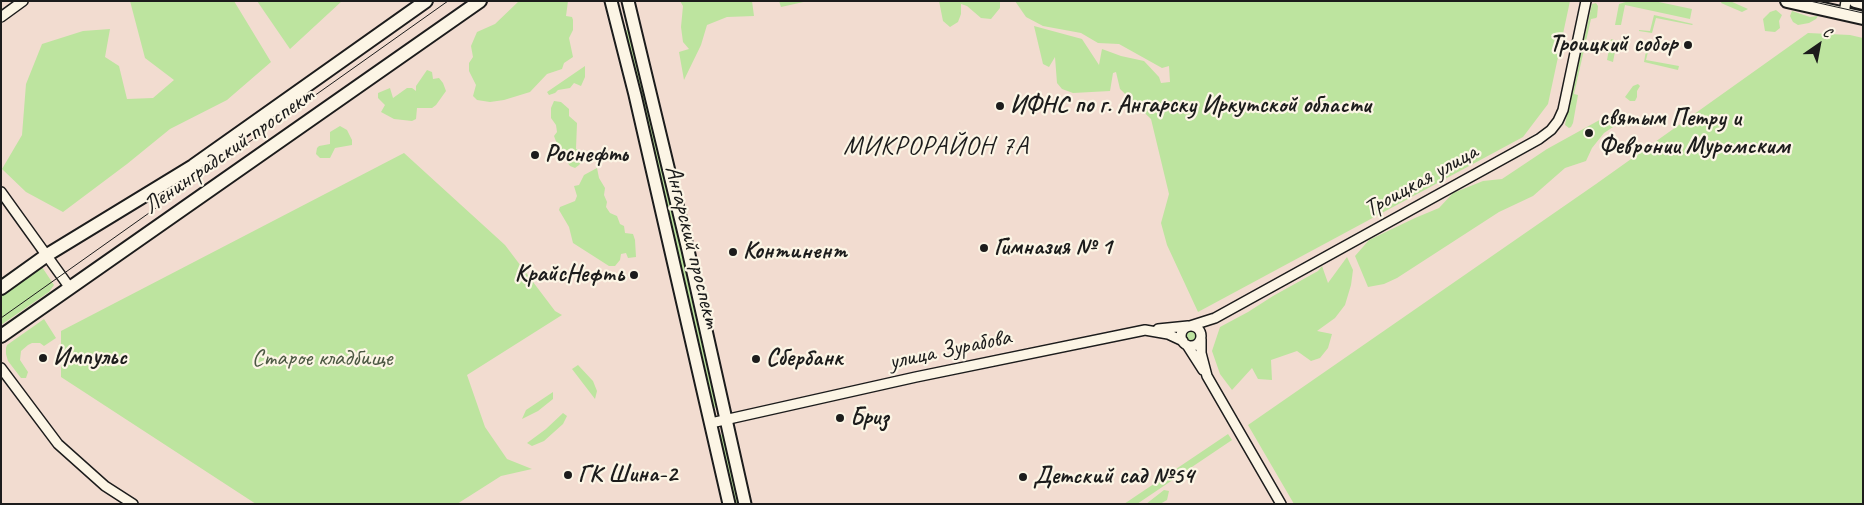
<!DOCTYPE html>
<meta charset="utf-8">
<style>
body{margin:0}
#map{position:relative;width:1864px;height:505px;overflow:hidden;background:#f2dcd0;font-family:Caveat,sans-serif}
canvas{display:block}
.frame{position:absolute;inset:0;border:2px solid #1c1c1c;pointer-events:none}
.north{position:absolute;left:1794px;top:20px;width:50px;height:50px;-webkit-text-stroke:4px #fcf5e5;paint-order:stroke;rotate:33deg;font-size:14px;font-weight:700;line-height:20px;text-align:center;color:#1c1c1c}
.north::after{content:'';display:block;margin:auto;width:18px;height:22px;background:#1c1c1c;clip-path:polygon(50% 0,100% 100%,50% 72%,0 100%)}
</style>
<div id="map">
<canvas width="1864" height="505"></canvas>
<div class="frame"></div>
<div class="north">С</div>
</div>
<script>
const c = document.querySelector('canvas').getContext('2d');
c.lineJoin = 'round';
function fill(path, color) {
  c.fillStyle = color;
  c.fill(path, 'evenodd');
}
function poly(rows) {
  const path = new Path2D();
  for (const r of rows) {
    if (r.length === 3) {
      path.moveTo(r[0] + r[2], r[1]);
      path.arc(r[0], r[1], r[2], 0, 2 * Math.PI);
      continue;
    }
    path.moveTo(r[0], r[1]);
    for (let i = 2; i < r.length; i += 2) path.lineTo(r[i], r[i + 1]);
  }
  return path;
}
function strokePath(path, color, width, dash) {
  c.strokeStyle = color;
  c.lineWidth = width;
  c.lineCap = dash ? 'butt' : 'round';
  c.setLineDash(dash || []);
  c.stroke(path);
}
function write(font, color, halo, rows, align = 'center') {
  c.font = font + ' Caveat,sans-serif';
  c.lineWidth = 4.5;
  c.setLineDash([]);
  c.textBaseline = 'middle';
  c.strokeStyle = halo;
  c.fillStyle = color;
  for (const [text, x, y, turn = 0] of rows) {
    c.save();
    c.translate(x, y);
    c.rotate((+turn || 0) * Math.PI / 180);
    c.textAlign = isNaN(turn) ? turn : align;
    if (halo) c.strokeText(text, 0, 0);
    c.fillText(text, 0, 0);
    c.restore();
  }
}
const green = poly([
 [130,1,234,1,271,62,227,100,170,129,127,164,63,212,26,192,2,169,22,135,26,84,42,44,83,31,110,29,105,57,119,66,127,99,153,98,174,80,145,58],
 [257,1,342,1,290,49],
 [519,1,568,1,566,16,572,17,573,20,573,30,569,38,573,57,564,63,562,69,547,74,530,92,504,100,490,102,477,100,473,96,476,85,469,71,469,63,473,57,471,46,477,32,495,24],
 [680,1,752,1,754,16,727,17,707,25,701,45,684,80,679,52,689,49,683,42,681,27,683,6],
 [779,1,808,1,781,7],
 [939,1,1000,1,1000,8,991,19,981,18,967,6,961,4,961,14,958,22,950,27,943,21],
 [1015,1,1570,1,1548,104,1523,137,1198,312,1167,245,1161,223,1169,194,1151,119,1120,89,1116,72,1113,73,1110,91,1073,93,1062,89,1057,83,1055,57,1049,67,1043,64,1034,26,1082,39,1099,65,1102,49,1121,56,1144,61,1159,77,1161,83,1170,82,1169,66,1162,68,1119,44,1098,43,1081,33,1043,26,1026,17],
 [1629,1,1654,1,1692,9,1690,19,1625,5,1621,25,1615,25,1619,4],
 [1722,1,1730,1,1748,9,1742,12,1721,3],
 [1596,3,1598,6,1597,17,1596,18,1591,19,1574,94,1578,95,1573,123,1571,127,1569,128,1565,125,1567,114,1592,4],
 [1776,10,1782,15,1779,21,1780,28,1775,32,1765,31,1763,19,1770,12],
 [1792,11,1810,17,1818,16,1816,19,1809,23,1798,25,1793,22,1790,16],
 [1654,15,1693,24,1692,25,1656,18,1652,33,1639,31,1639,30,1650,31],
 [631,29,717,407,714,408,624,31],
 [1808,33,1850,35,1863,38,1863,504,1294,504,1248,425,1596,184],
 [1611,39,1617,41,1613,62,1607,60],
 [1636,42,1650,44,1646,60,1679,66,1678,70,1644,62,1647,45,1636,43],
 [585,66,585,77,581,86,574,83,570,88,558,90,555,93,549,95,547,92],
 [427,70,432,72,433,79,439,78,443,83,446,91,436,105,432,108,417,108,416,119,412,121,394,119,381,112,385,105,378,98,378,93,390,88,393,98,407,88,412,88,416,91,416,86],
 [1638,84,1640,86,1637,91,1637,97,1635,101,1630,101,1625,97,1633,86],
 [554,101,561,102,569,109,569,116,577,123,576,149,583,152,586,157,579,165,575,168,570,166,560,152,554,136,557,132,556,125,551,118,551,108],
 [1614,112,1622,121,1604,133,1592,148,1586,161,1565,168,1533,196,1499,212,1397,278,1384,284,1368,287,1355,256,1369,240,1415,218,1439,208,1453,193,1483,181,1502,179,1547,149],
 [340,126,347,130,352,140,352,145,335,148,330,158,320,158,316,154,317,148,319,146,330,144,330,132],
 [404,153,505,245,555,311,562,315,467,375,485,427,507,459,532,469,501,476,457,504,256,504,61,377,61,331],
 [597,168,599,178,605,188,604,195,607,202,606,207,610,213,617,216,620,224,624,226,625,233,633,234,635,240,636,257,628,258,626,253,621,254,620,260,615,266,609,266,573,243,569,227,559,210,560,207,575,201,577,196,574,186,579,185,584,175],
 [1347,257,1353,270,1351,285,1345,305,1335,318,1317,331,1332,334,1328,348,1320,358,1311,361,1297,351,1271,360,1272,380,1258,379,1252,368,1232,390,1220,374,1212,351,1220,327,1248,312,1273,296,1318,271,1322,266,1328,283],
 [42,267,54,285,49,292,1,325,1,295,37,268],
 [44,319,56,338,44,346,40,343,32,343,28,345,21,351,20,360,28,372,26,378,21,378,8,361,6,354,6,348,7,345],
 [1192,336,6],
 [578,365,593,381,597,391,595,399,572,369],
 [553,392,553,399,538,411,522,419,526,410],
 [563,413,567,416,563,424,544,441,532,446,527,443,546,429],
 [724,434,740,504,735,504,720,435],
 [1228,434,1232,440,1137,504,1124,504],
 [1164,490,1169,491,1167,500,1160,504,1146,504]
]);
const minor = poly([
 [1844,14,1846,1],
 [1,17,23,1],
 [1,192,70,288],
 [1191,336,10],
 [1190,326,1215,318,1539,139,1551,130,1558,121,1563,110,1586,1],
 [1158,329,1188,326],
 [1201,339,1201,353,1207,376,1281,504],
 [1187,345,1203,370],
 [1,368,58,444,105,486,133,504],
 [711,423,916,377,1145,330,1168,334,1183,341]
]);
const tertiary = poly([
 [611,1,635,95,729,504],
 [628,1,688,250,745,504]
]);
const secondary = poly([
 [1787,1,1863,18],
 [1855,1,1863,3],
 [1,288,47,255,193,166,426,1],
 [1,336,480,1]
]);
const tram = poly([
 [1810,1,1863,13],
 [1,318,448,1]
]);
const markers = [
 [1688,45,5,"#1c1c1c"],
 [1000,106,5,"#1c1c1c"],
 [1589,133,5,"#1c1c1c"],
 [535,155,5,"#1c1c1c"],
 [984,248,5,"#1c1c1c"],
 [733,252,5,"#1c1c1c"],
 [634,275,5,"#1c1c1c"],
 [43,358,5,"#1c1c1c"],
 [756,359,5,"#1c1c1c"],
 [840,418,5,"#1c1c1c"],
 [568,475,5,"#1c1c1c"],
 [1023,477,5,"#1c1c1c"]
];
const poiNames = [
 ["Троицкий собор",1678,45,"right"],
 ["ИФНС по г. Ангарску Иркутской области",1010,106],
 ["святым Петру и",1599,119],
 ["Февронии Муромским",1599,147],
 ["Роснефть",545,155],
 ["Гимназия № 1",994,248],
 ["Континент",743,252],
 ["КрайсНефть",624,275,"right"],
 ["Импульс",53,358],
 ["Сбербанк",766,359],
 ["Бриз",850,418],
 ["ГК Шина-2",578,475],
 ["Детский сад №54",1033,477]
];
const streetNames = [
 ["Ленинградский проспект",229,151,-35],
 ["Троицкая улица",1421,181,-29],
 ["Ангарский проспект",692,247,76],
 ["улица Зурабова",950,350,-12]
];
const parkNames = [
 ["Старое кладбище",322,359]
];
const quarterNames = [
 ["МИКРОРАЙОН 7А",936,147]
];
fill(green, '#bde49f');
strokePath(minor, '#1c1c1c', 12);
strokePath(tertiary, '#1c1c1c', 15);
strokePath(secondary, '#1c1c1c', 16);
strokePath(minor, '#fcf5e5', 9);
strokePath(tertiary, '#fcf5e5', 11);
strokePath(secondary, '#fcf5e5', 12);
strokePath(tram, '#1c1c1c', 1);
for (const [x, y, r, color] of markers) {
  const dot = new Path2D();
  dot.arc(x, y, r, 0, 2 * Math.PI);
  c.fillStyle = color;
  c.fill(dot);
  strokePath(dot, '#fcf5e5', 2);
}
write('bold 24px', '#1c1c1c', '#fcf5e5', poiNames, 'left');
write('24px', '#1c1c1c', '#fcf5e5', streetNames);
write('24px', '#4c5843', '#fcf5e5', parkNames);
c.letterSpacing = '1px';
write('26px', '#1c1c1c', '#fcf5e5', quarterNames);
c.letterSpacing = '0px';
</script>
